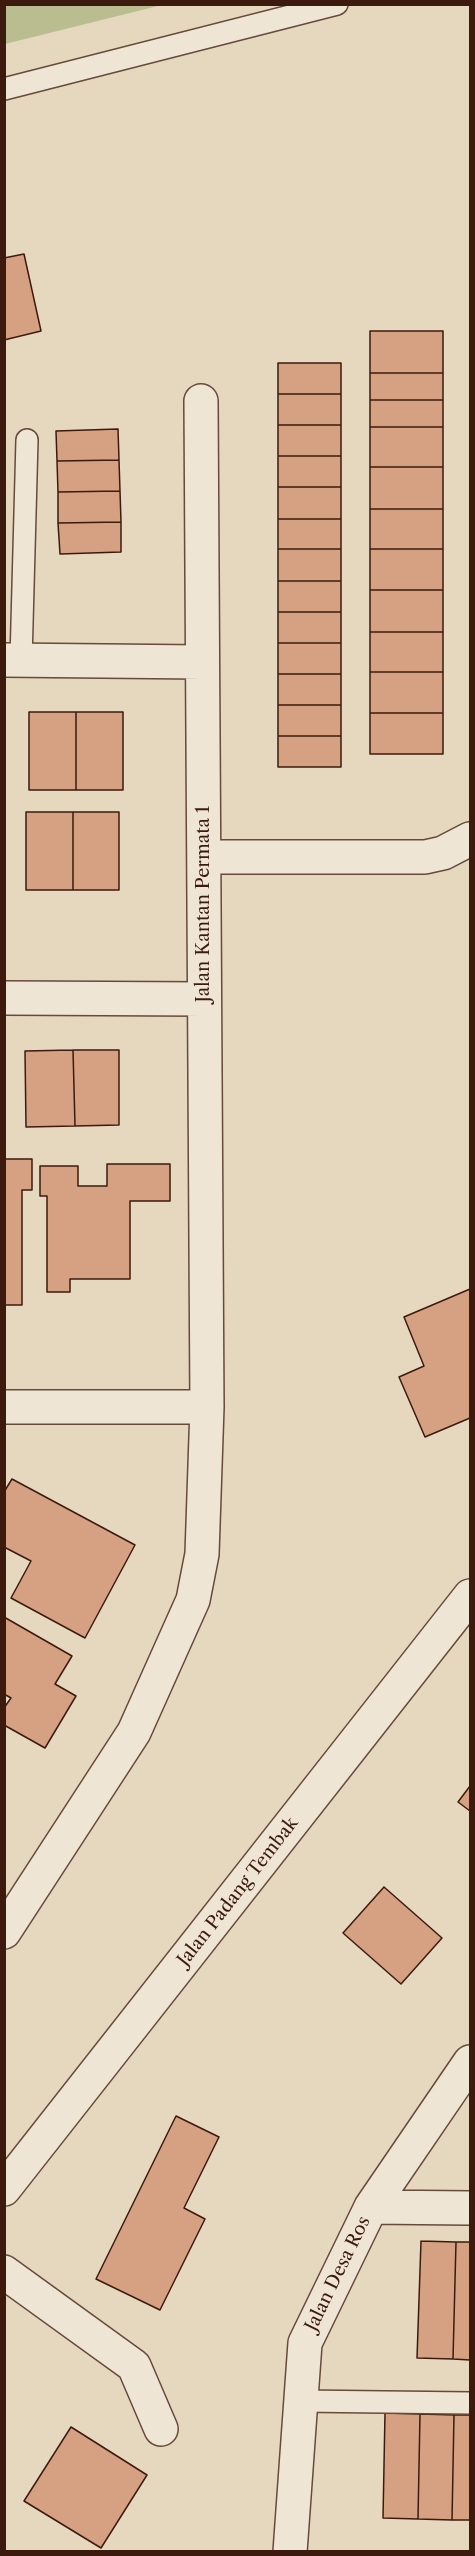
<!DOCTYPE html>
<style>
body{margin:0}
#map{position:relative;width:475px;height:2556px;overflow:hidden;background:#e6d7bf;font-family:"Libre Caslon Text",serif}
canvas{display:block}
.frame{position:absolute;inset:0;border:6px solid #3c1b0e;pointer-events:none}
</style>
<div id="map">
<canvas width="475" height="2556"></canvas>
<div class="frame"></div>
</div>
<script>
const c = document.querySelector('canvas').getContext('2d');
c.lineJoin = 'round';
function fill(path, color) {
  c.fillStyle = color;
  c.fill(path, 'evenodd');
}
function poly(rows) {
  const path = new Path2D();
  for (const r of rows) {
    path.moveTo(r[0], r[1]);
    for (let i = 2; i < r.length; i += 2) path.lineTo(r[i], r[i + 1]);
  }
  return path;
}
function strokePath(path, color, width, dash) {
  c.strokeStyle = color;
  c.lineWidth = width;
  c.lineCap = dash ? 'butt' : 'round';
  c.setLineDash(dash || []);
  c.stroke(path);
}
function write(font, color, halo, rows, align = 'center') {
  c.font = font + ' "Libre Caslon Text",serif';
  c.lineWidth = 6;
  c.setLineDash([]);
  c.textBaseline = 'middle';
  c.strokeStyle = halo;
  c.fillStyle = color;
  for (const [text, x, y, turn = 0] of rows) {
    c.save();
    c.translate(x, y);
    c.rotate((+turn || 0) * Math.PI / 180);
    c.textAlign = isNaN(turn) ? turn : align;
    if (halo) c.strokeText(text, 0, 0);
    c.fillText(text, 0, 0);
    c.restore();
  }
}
const green = poly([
 [5,4,162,4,162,5,5,44]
]);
const building = poly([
 [24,254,41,331,4,340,4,258,24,254],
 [370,331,443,331,443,373,370,373,370,331],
 [278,363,341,363,341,394,278,394,278,363],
 [370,373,443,373,443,400,370,400,370,373],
 [278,394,341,394,341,425,278,425,278,394],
 [370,400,443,400,443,427,370,427,370,400],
 [278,425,341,425,341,456,278,456,278,425],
 [370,427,443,427,443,467,370,467,370,427],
 [118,429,119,460,57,461,56,431,118,429],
 [278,456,341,456,341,487,278,487,278,456],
 [119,460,120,491,58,492,57,461,119,460],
 [370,467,443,467,443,509,370,509,370,467],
 [278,487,341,487,341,519,278,519,278,487],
 [120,491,121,522,58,523,58,492,120,491],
 [370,509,443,509,443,549,370,549,370,509],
 [278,519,341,519,341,549,278,549,278,519],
 [121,522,121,552,60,554,58,523,121,522],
 [278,549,341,549,341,581,278,581,278,549],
 [370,549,443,549,443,590,370,590,370,549],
 [278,581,341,581,341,612,278,612,278,581],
 [370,590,443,590,443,632,370,632,370,590],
 [278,612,341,612,341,643,278,643,278,612],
 [370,632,443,632,443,672,370,672,370,632],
 [278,643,341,643,341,674,278,674,278,643],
 [370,672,443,672,443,713,370,713,370,672],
 [278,674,341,674,341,705,278,705,278,674],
 [278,705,341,705,341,736,278,736,278,705],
 [29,712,76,712,76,790,29,790,29,712],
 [76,712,123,712,123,790,76,790,76,712],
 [370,713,443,713,443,754,370,754,370,713],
 [278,736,341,736,341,767,278,767,278,736],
 [26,812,73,812,73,890,26,890,26,812],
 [73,812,119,812,119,890,73,890,73,812],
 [73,1050,119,1050,119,1125,75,1126,73,1050],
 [73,1050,75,1126,26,1127,25,1051,73,1050],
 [4,1159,32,1159,32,1190,22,1190,22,1305,4,1305,4,1159],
 [107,1164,170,1164,170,1201,130,1201,130,1279,70,1279,70,1292,47,1292,47,1196,40,1196,40,1166,78,1166,78,1186,107,1186,107,1164],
 [470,1289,470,1418,425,1437,399,1377,424,1366,404,1317,470,1289],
 [12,1479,135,1545,85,1638,11,1598,31,1561,4,1547,4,1492,12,1479],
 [4,1617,72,1656,55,1684,76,1696,45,1748,4,1725,4,1708,11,1698,4,1694,4,1617],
 [470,1786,470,1811,458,1802,470,1786],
 [384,1887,442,1938,401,1984,343,1933,384,1887],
 [176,2116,219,2137,184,2208,205,2219,160,2310,96,2279,176,2116],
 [421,2241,456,2242,453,2359,417,2358,421,2241],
 [456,2242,470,2242,470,2360,453,2359,456,2242],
 [385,2413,420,2414,418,2519,383,2518,385,2413],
 [420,2414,454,2415,452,2520,418,2519,420,2414],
 [454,2415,470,2415,470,2520,452,2520,454,2415],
 [71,2427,147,2475,101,2548,24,2501,71,2427]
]);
const lane = poly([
 [4,89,337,4],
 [21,660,27,440],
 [299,2401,470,2403]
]);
const street = poly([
 [4,660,202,662],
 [204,857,425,857,443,853,470,839],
 [4,998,204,999],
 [4,1407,207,1407],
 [4,1932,134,1732,193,1600,202,1554,207,1407,201,401],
 [4,2189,470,1596],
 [371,2207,470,2208],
 [4,2272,134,2366,161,2429],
 [290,2552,305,2343,371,2207,470,2062]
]);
const streetNames = [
 ["Jalan Kantan Permata 1",204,904,-90],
 ["Jalan Padang Tembak",238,1892,-52],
 ["Jalan Desa Ros",338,2274,-64]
];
fill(green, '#babd8f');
fill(building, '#d6a182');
strokePath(building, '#3c1b0e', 1.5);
strokePath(lane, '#664a3a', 24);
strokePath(street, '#664a3a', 36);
strokePath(lane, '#efe5d5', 21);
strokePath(street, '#efe5d5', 33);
write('18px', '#3c1b0e', '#efe5d5', streetNames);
</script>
